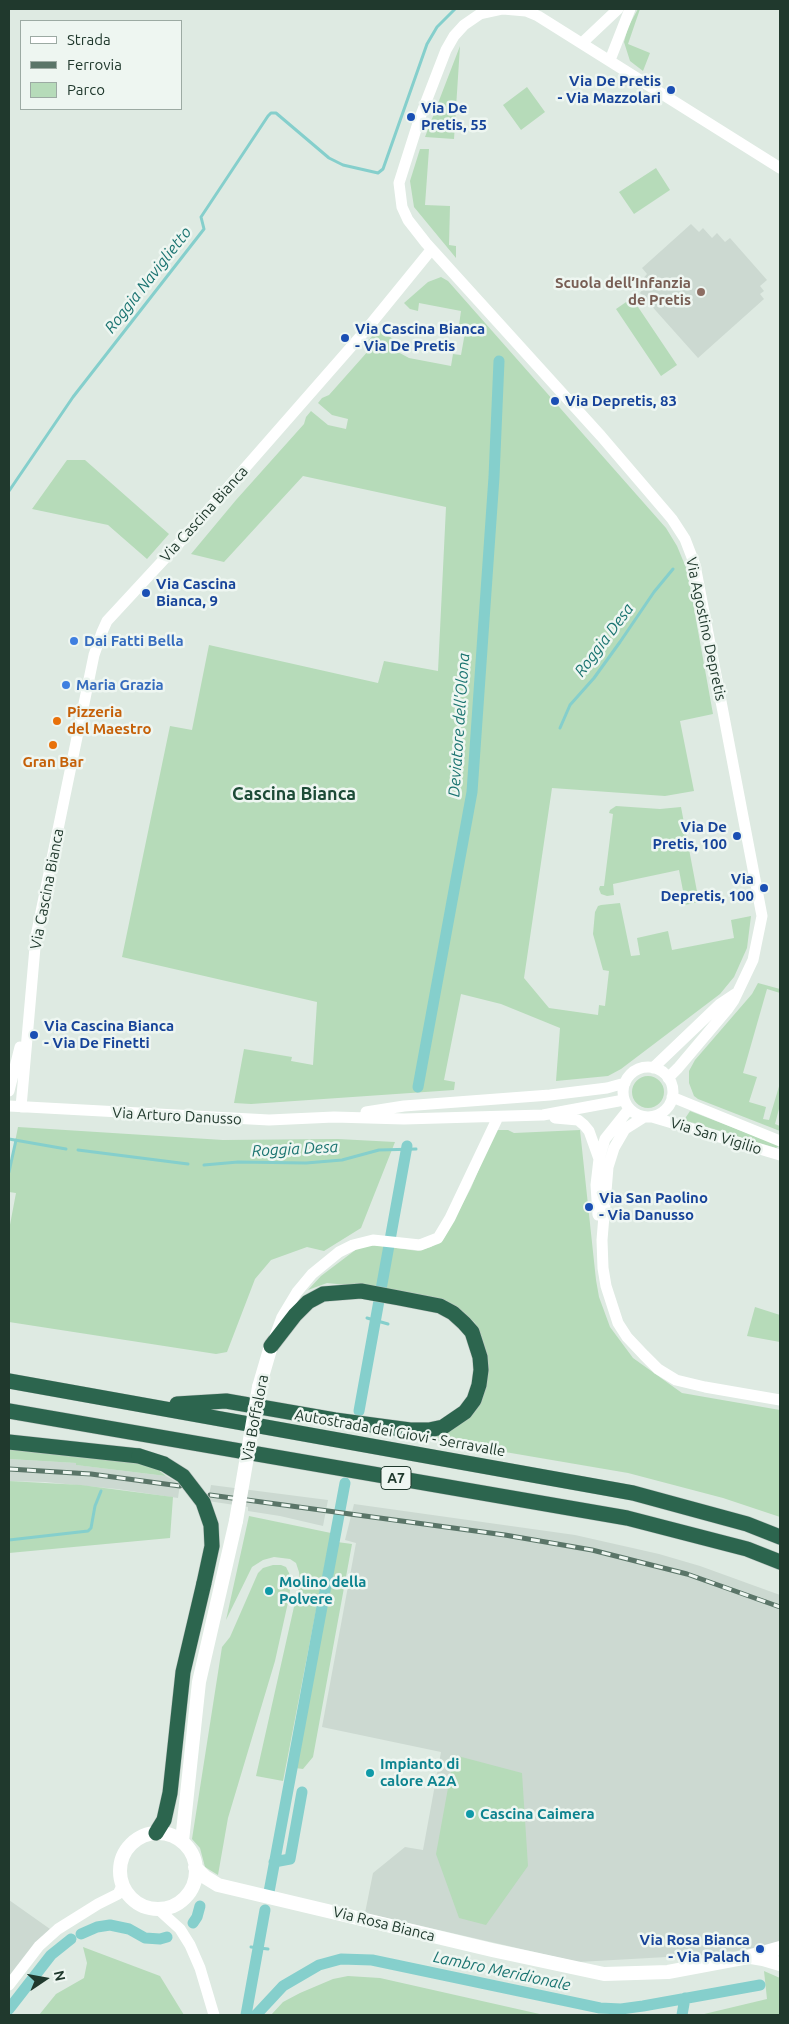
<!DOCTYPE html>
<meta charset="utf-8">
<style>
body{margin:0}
#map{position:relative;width:789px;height:2024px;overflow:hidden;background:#deeae2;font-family:Ubuntu,sans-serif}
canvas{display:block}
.frame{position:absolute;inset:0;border:10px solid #20392d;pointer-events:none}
.legend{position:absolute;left:20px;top:20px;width:162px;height:90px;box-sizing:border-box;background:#eef6f1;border:1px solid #9caaa3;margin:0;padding:6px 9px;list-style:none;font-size:15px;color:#20392d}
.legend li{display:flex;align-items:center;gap:10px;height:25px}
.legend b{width:25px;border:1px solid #9caaa3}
.north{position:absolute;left:20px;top:1954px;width:50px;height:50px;-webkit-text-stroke:4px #eef6f1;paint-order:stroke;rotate:78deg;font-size:14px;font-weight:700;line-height:20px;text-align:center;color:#20392d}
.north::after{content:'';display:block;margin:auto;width:18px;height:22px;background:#20392d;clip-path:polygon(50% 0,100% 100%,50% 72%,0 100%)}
</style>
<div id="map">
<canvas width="789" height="2024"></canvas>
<div class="frame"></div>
<ul class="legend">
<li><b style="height:6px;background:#fff"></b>Strada</li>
<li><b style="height:6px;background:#5a7568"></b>Ferrovia</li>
<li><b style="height:14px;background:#b6dbb9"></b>Parco</li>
</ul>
<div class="north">N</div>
</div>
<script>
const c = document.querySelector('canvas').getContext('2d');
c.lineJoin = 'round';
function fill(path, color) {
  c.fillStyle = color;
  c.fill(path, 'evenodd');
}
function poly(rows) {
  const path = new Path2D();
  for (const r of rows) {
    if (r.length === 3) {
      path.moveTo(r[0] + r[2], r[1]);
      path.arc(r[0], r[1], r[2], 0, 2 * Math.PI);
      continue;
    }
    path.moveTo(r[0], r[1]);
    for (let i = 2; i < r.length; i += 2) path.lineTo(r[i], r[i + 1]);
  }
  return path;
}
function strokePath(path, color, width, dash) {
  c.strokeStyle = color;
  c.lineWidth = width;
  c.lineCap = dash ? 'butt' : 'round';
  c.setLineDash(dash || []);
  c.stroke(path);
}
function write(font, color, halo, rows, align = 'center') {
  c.font = font + ' Ubuntu,sans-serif';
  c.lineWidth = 5;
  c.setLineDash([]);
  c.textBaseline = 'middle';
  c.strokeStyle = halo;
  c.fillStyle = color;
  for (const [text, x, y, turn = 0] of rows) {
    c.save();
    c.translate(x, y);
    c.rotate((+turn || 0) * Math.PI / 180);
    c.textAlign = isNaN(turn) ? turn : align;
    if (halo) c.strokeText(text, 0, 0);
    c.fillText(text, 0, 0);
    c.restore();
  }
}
const built = poly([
 [691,224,699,232,703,228,712,238,717,233,725,242,730,238,767,280,760,286,764,291,760,294,764,299,698,358,640,293,645,286,641,281,647,274,642,268],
 [9,1459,77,1463,77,1465,166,1476,180,1484,178,1498,117,1489,45,1482,9,1481],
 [211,1485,328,1500,323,1526,280,1516,248,1511,248,1507,208,1501],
 [354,1504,575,1535,659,1554,700,1566,780,1595,780,1943,720,1954,578,1962,365,1913,373,1873,405,1847,423,1850,441,1752,322,1727,356,1543,345,1540],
 [9,1900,50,1929,9,1983]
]);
const green = poly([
 [638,9,640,9,628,44,650,53,643,71,630,61,624,42,628,27],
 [460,46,454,139,425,137],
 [527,87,545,112,521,130,503,105],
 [420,149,429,149,425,205,450,206,449,245,456,246,456,258,414,207,410,181],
 [656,168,670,190,634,214,619,192],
 [441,277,448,281,666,528,677,546,687,570,713,714,680,721,694,791,665,796,552,788,524,978,549,1008,598,1015,599,1005,605,1006,609,971,603,970,593,934,595,912,598,906,601,905,620,903,631,956,640,955,637,938,668,931,672,950,734,938,731,920,751,916,747,948,734,977,720,994,621,1069,608,1076,556,1081,560,1028,501,1004,461,994,444,1080,455,1082,454,1090,251,1104,234,1103,244,1049,292,1057,291,1061,313,1065,317,1002,122,957,170,726,192,730,209,645,378,683,384,661,438,671,446,507,303,476,224,562,191,554,236,500,304,424,306,417,311,411,328,425,346,429,348,419,332,415,318,403,322,398,329,395,369,350,367,342,379,329,400,344,396,351,409,358,451,366,453,354,461,355,466,327,459,325,461,311,419,303,418,311,410,309,404,303,428,282],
 [632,298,677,365,661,376,616,309],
 [67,460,85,460,169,534,147,559,108,525,32,509],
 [616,806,660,809,681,807,699,902,680,906,678,898,684,896,679,870,613,884,614,895,607,896,601,894,599,889,600,886,604,886,613,814,609,813,610,810],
 [758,983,780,989,780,993,767,989,743,1073,757,1077,749,1102,766,1107,763,1119,769,1120,780,1083,780,1105,775,1124,780,1126,780,1131,698,1099,694,1096,689,1083,689,1071,695,1060,752,994],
 [648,1092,16],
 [690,1111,778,1145,779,1146,776,1148,684,1120],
 [18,1127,223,1140,338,1139,395,1142,361,1228,324,1251,307,1247,271,1260,255,1279,227,1352,216,1354,9,1322,9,1230,16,1193,9,1192,9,1172],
 [495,1130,508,1130,514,1133,580,1130,596,1280,599,1297,610,1327,633,1358,682,1393,780,1410,780,1517,723,1498,628,1473,423,1438,441,1432,469,1414,486,1364,475,1323,456,1306,376,1288,327,1283,308,1290,321,1276,358,1248,374,1245,418,1251,431,1247,444,1238,471,1188],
 [755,1307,780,1315,780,1342,747,1336],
 [9,1449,141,1463,156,1468,166,1476,76,1465,76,1463,9,1459],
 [9,1481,81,1485,173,1497,170,1538,9,1553],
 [249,1516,331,1533,283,1781,256,1776,300,1580,299,1572,296,1563,290,1559,274,1557,263,1560,252,1567,226,1620],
 [337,1542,352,1544,313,1757,303,1769,295,1768],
 [273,1565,281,1565,286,1567,289,1573,291,1582,289,1598,275,1661,228,1818,218,1875,205,1867,200,1848,192,1839,222,1647,230,1637,258,1573,263,1568],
 [454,1755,522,1773,528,1866,486,1925,459,1918,436,1854],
 [83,1947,160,1976,184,2015,39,2015,56,1994,84,1978,87,1963],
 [764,1971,780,1978,780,2015,700,2015,767,1999],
 [348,1976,380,1978,544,2015,271,2015,283,2002,300,1993,333,1979]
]);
const stream = poly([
 [9,491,73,397,204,229,201,217,268,116,271,113,276,113,329,158,343,165,378,173,383,169,427,44,437,27,455,9],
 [560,728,570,705,594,678,620,642,654,592,673,569],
 [9,1139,66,1149],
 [78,1150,188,1164],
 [204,1165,238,1162,306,1163,342,1160,379,1150,416,1149],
 [9,1172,16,1140],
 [367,1318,388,1324],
 [9,1540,88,1531,91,1528,95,1506,101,1491],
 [251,1947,268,1949]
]);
const canal = poly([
 [418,1087,472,792,494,477,499,361],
 [359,1411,407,1146],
 [274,1862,290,1859,302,1792],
 [269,1892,345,1483],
 [193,1923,197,1917,200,1906],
 [81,1934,97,1927,110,1925,129,1929,145,1938,160,1939,167,1937],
 [9,2009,51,1955,71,1939],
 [246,2015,265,1910],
 [256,2015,283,1986,319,1965,341,1959,372,1960,600,2008,621,2009,643,2006,760,1985],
 [682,2015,685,1998]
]);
const minor = poly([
 [582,43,618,9],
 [610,60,630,9],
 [648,1092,25],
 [653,1068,720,1004,735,994],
 [668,1078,678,1068,727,1010,734,1000,753,960,762,916,695,565,685,539,672,519,601,436,426,243,408,220,402,207,399,183,419,120,446,50,454,36,464,25,480,14,503,9,526,11,538,16,780,168],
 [9,1091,20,1047],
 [672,1097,780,1141],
 [9,1106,269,1120,334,1117,404,1119,543,1115,624,1100],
 [21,1107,36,936,94,655,102,632,107,621,181,541,365,331,431,250],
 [366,1112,404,1106,550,1095,607,1088,625,1083],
 [644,1117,625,1129,614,1148,608,1167,602,1240,603,1268,606,1286,618,1323,627,1337,644,1355,658,1369,676,1380,705,1387,780,1400],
 [652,1117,780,1155],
 [555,1118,578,1120,584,1125,589,1131,599,1159],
 [598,1215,596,1185,599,1159,605,1139,629,1109],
 [275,1336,282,1317,297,1292,312,1274,339,1252,353,1245,373,1240,420,1245,438,1238,450,1218,498,1117],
 [158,1909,180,1929,190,1945,200,1968,214,2015],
 [9,1985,39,1946,58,1929,98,1904,118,1894,122,1886]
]);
const tertiary = poly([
 [259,1387,271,1346],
 [158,1871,38],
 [182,1841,199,1682,236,1521],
 [195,1867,205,1877,218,1885,492,1950,604,1974,668,1972,748,1957,780,1948],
 [751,1957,763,1959,780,1964]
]);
const motorway = poly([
 [9,1381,633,1493,747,1524,780,1537],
 [177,1404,226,1401,335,1420,410,1430,429,1430,443,1427,465,1412,474,1400,479,1385,481,1370,480,1357,472,1332,464,1323,453,1313,440,1306,399,1298,361,1291,323,1294,308,1302,295,1315,271,1346],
 [9,1411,627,1518,747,1549,780,1562],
 [9,1442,139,1456],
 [156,1833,164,1820,170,1793,183,1672,204,1583]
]);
const rail = poly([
 [9,1469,91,1474,180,1486],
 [210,1495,505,1535,592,1550,687,1574,780,1607]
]);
const tertiaryBridge = poly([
 [236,1521,259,1387]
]);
const motorwayBridge = poly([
 [139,1456,164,1464,183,1476,203,1502,211,1525,212,1546,204,1583]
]);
const markers = [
 [671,90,5,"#1a4fb4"],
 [411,117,5,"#1a4fb4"],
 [701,292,5,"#8d6e63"],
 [345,338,5,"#1a4fb4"],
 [555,401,5,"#1a4fb4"],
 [146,593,5,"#1a4fb4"],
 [74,641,5,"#3f7fe0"],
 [66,685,5,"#3f7fe0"],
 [57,721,5,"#e8710a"],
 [53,745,5,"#e8710a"],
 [737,836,5,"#1a4fb4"],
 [764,888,5,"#1a4fb4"],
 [34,1035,5,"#1a4fb4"],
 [589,1207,5,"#1a4fb4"],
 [269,1591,5,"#0f9aa8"],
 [370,1773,5,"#0f9aa8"],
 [470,1814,5,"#0f9aa8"],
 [760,1949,5,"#1a4fb4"]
];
const shields = [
 [396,1478,30]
];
const shieldNames = [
 ["A7",396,1478]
];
const transitNames = [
 ["Via De Pretis",661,81,"right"],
 ["- Via Mazzolari",661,98,"right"],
 ["Via De",421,108],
 ["Pretis, 55",421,125],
 ["Via Cascina Bianca",355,329],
 ["- Via De Pretis",355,346],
 ["Via Depretis, 83",565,401],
 ["Via Cascina",156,584],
 ["Bianca, 9",156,601],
 ["Via De",727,827,"right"],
 ["Pretis, 100",727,844,"right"],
 ["Via",754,879,"right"],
 ["Depretis, 100",754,896,"right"],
 ["Via Cascina Bianca",44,1026],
 ["- Via De Finetti",44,1043],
 ["Via San Paolino",599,1198],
 ["- Via Danusso",599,1215],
 ["Via Rosa Bianca",750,1940,"right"],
 ["- Via Palach",750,1957,"right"]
];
const educationNames = [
 ["Scuola dell’Infanzia",691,283],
 ["de Pretis",691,300]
];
const streetNames = [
 ["Via Cascina Bianca",204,514,-48],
 ["Via Agostino Depretis",706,629,78],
 ["Via Cascina Bianca",47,889,-79],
 ["Via Arturo Danusso",177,1116,3],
 ["Via San Vigilio",716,1136,17],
 ["Via Boffalora",255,1418,-79],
 ["Autostrada dei Giovi - Serravalle",400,1433,10],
 ["Via Rosa Bianca",384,1924,14]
];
const shopNames = [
 ["Dai Fatti Bella",84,641],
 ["Maria Grazia",76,685]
];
const foodNames = [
 ["Pizzeria",67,712],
 ["del Maestro",67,729],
 ["Gran Bar",53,762,"center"]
];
const cultureNames = [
 ["Molino della",279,1582],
 ["Polvere",279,1599],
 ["Impianto di",380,1764],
 ["calore A2A",380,1781],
 ["Cascina Caimera",480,1814]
];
const waterNames = [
 ["Roggia Naviglietto",148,280,-52],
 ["Roggia Desa",604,640,-53],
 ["Deviatore dell'Olona",459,725,-86],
 ["Roggia Desa",295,1149,-3],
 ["Lambro Meridionale",502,1971,12]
];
const quarterNames = [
 ["Cascina Bianca",294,794]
];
fill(built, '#ccd9d1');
fill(green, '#b6dbb9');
strokePath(stream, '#85cfcc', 3);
strokePath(canal, '#85cfcc', 11);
strokePath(motorway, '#bcc4c0', 16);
strokePath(minor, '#fff', 11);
strokePath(tertiary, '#fff', 14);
strokePath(motorway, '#2c654e', 15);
strokePath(rail, '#5a7568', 5);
strokePath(rail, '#eef6f1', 3, [9]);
strokePath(motorwayBridge, '#bcc4c0', 16, []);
strokePath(tertiaryBridge, '#fff', 14);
strokePath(motorwayBridge, '#2c654e', 15);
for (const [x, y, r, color] of markers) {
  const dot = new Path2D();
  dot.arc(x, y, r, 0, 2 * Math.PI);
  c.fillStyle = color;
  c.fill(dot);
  strokePath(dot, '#eef6f1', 2);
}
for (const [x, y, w] of shields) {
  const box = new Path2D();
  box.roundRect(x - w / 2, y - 11.5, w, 23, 4);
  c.fillStyle = '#eef6f1';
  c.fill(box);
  strokePath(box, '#20392d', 1);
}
write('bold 14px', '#20392d', null, shieldNames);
write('bold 15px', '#164399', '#eef6f1', transitNames, 'left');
write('bold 15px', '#785e54', '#eef6f1', educationNames, 'right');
write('15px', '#20392d', '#eef6f1', streetNames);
write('bold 15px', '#366cbe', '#eef6f1', shopNames, 'left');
write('bold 15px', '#c56008', '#eef6f1', foodNames, 'left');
write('bold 15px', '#0d838f', '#eef6f1', cultureNames, 'left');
write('italic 16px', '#1b7471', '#eef6f1', waterNames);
write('bold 18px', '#1c4a36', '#eef6f1', quarterNames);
</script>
